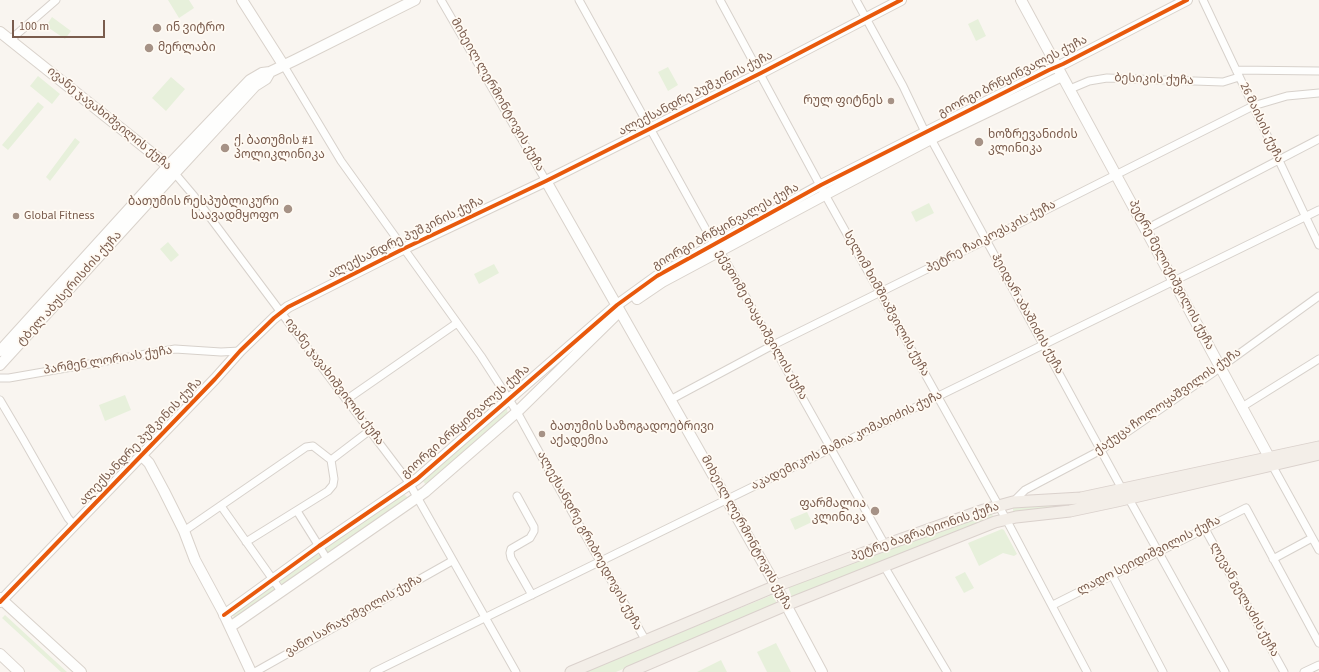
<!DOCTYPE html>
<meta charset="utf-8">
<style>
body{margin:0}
#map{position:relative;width:1319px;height:672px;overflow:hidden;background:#f9f5f0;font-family:"Source Sans 3",sans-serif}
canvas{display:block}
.scale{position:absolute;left:12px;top:20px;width:93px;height:18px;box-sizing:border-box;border:2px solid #7a5c4d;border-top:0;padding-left:5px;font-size:12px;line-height:14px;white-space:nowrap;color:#7a5c4d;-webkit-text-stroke:3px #fffaf3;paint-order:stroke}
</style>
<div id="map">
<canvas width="1319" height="672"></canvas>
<div class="scale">100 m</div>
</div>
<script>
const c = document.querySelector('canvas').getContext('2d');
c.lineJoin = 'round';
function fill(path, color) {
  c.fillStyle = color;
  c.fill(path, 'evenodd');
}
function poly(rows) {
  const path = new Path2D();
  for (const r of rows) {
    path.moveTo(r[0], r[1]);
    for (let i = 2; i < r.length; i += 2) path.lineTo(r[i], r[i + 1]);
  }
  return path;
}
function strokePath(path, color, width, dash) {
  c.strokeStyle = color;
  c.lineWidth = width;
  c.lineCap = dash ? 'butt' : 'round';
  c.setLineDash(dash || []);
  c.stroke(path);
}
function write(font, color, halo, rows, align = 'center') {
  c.font = font + ' "Source Sans 3","Noto Sans Georgian",sans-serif';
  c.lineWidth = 3.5;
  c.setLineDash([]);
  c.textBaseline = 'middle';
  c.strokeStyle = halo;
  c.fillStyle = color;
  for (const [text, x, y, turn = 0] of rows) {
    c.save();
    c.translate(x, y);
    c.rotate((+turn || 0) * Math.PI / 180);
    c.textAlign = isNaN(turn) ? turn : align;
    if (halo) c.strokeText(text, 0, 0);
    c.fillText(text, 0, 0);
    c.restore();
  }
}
const green = poly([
 [168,0,189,0,194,8,179,18],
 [52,17,71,31,65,39,46,26],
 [978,19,986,36,976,41,968,24],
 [668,67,678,85,668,91,658,72],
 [38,76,60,94,52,104,30,86],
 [171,77,185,89,166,111,152,98],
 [38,102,44,107,8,150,2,145],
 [75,138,80,142,50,181,46,177],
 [929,203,934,213,916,222,911,212],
 [168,242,179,255,171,262,160,249],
 [494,264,499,273,479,284,474,274],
 [125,395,131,410,105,421,99,405],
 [503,409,507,409,508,415,427,486,422,480],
 [401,495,405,495,407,497,407,501,332,553,328,553,325,549,328,545],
 [1080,503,1080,505,1014,513,1013,512,1013,507],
 [807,512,812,522,795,530,790,519],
 [987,513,992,514,994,518,793,600,788,587],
 [1002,529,1004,530,1017,554,1014,556,1003,553,979,566,968,543],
 [316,554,318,554,322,558,284,586,282,585,280,582,281,578],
 [965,572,974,588,964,593,955,577],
 [271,584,274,586,277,591,236,618,234,617,232,615],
 [772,595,777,603,776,605,616,672,584,672],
 [5,615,67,672,61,672,2,618],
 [776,643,791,672,767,672,757,652],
 [721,660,727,672,697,672]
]);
const street = poly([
 [441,0,546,181],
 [579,0,714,244,720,251,885,545],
 [720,0,828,200,1006,519,1087,672],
 [856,0,903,86,925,132,931,139,1122,489],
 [1203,0,1319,245],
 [10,40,56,0],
 [284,66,341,161,481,356,517,412,577,521,646,641],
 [1236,70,1319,71],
 [1070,89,1089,81,1107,78,1223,82,1239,77],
 [172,170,194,196,336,386,408,481,516,672],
 [1146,229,1319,139],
 [0,378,9,378,175,349,221,352,240,351],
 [0,400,23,439,68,518,74,525],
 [346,400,457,323],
 [670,400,773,345,986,240,1253,106,1287,96,1319,93],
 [1242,407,1319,359],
 [331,460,369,431],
 [1272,465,1319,550],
 [517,496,534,527,534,531,530,538,511,549,510,553,511,558,532,595],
 [1129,499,1225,672],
 [1013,502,1025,490,1101,450,1214,372,1319,296],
 [221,506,281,591],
 [297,511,327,559],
 [1205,529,1284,672],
 [184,531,306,447,313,446,331,460,334,479,333,485,328,491,246,542],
 [1273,559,1312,538],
 [884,566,947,672],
 [1112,575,1163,672],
 [1053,605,1246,508,1319,643],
 [255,672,452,561],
 [374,672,1319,210],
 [1304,672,1319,665]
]);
const secondary = poly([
 [242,0,284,66],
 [1021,0,1269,457,1272,465],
 [0,32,168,166],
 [546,181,776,586,822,672],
 [637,299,662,282,832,191,931,139,1062,76],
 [0,351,168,166,250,80,262,73,270,72,295,60,415,0],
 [0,365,175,173,255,86,266,79,270,72],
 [142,456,149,463,164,491,184,531,195,560,222,610,251,672],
 [0,598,81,672],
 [0,602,215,379,240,351,274,318,288,307,405,248,546,181,761,73,901,0],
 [224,615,319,546,417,479,617,305,657,276,821,185,1049,70,1063,64,1187,0],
 [230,627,425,492,517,412,619,312],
 [0,654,19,672]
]);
const primary = poly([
 [571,672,776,586,885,545,984,510,1013,502,1081,498,1319,447],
 [629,672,786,605,995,522,1016,517,1070,511,1117,501,1319,454]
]);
const cycleway = poly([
 [0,602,215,379,240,351,274,318,288,307,405,248,546,181,761,73,901,0],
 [224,615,319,546,417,479,617,305,657,276,821,185,1049,70,1063,64,1187,0]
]);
const markers = [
 [157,28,5,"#a69286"],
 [149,48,5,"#a69286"],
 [891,101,4,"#a69286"],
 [979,142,5,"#a69286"],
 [225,148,5,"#a69286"],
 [288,209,5,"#a69286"],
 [16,216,4,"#a69286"],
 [542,434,4,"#a69286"],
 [875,511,5,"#a69286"]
];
const poiNames = [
 ["ინ ვიტრო",166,28],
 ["მერლაბი",158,48],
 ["რულ ფიტნეს",883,101,"right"],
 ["ხოზრევანიძის",988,135],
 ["კლინიკა",988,149],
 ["ქ. ბათუმის #1",234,141],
 ["პოლიკლინიკა",234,155],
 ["ბათუმის რესპუბლიკური",279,202,"right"],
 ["საავადმყოფო",279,216,"right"],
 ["Global Fitness",24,216],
 ["ბათუმის საზოგადოებრივი",550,427],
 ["აქადემია",550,441],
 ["ფარმალია",866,504,"right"],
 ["კლინიკა",866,518,"right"]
];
const streetNames = [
 ["გიორგი ბრწყინვალეს ქუჩა",1013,77,-27],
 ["ბესიკის ქუჩა",1154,80,2],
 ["ალექსანდრე პუშკინის ქუჩა",696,94,-27],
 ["მიხეილ ლერმონტოვის ქუჩა",497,95,60],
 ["ივანე ჯავახიშვილის ქუჩა",109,119,39],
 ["26 მაისის ქუჩა",1261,123,65],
 ["გიორგი ბრწყინვალეს ქუჩა",726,227,-29],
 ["პეტრე ჩაიკოვსკის ქუჩა",991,237,-27],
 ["ალექსანდრე პუშკინის ქუჩა",406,238,-26],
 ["პეტრე მელიქიშვილის ქუჩა",1171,275,62],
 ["ტბელ აბუსერისძის ქუჩა",70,289,-48],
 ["სელიმ ხიმშიაშვილის ქუჩა",886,304,61],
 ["ჰეიდარ აბაშიძის ქუჩა",1027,314,61],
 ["ექვთიმე თაყაიშვილის ქუჩა",761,325,60],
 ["პარმენ ლორიას ქუჩა",108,361,-9],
 ["ივანე ჯავახიშვილის ქუჩა",334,382,53],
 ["ქაქუცა ჩოლოყაშვილის ქუჩა",1168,402,-35],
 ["გიორგი ბრწყინვალეს ქუჩა",466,422,-41],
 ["აკადემიკოს მამია კომახიძის ქუჩა",847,441,-26],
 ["ალექსანდრე პუშკინის ქუჩა",141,442,-46],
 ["პეტრე ბაგრატიონის ქუჩა",925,532,-19],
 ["მიხეილ ლერმონტოვის ქუჩა",746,533,61],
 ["ალექსანდრე გრიბოედოვის ქუჩა",589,541,61],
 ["ლადო სეიდიშვილის ქუჩა",1149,556,-27],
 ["ლევან გელაძის ქუჩა",1244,600,61],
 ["ვანო სარაჯიშვილის ქუჩა",354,616,-29]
];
fill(green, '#e7f0db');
strokePath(street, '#d7d1cb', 9);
strokePath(secondary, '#d9d2cb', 12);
strokePath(primary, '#dad1cc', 13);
strokePath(street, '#fefefd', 7);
strokePath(secondary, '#fefefd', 10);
strokePath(primary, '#f3eee8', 11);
strokePath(cycleway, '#e8590c', 4);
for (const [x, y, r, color] of markers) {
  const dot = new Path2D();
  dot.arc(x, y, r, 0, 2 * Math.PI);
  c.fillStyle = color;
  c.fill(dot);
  strokePath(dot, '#fffaf3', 1.5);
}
write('12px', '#7a5c4d', '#fffaf3', poiNames, 'left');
write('12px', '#7a5c4d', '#fffaf3', streetNames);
</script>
